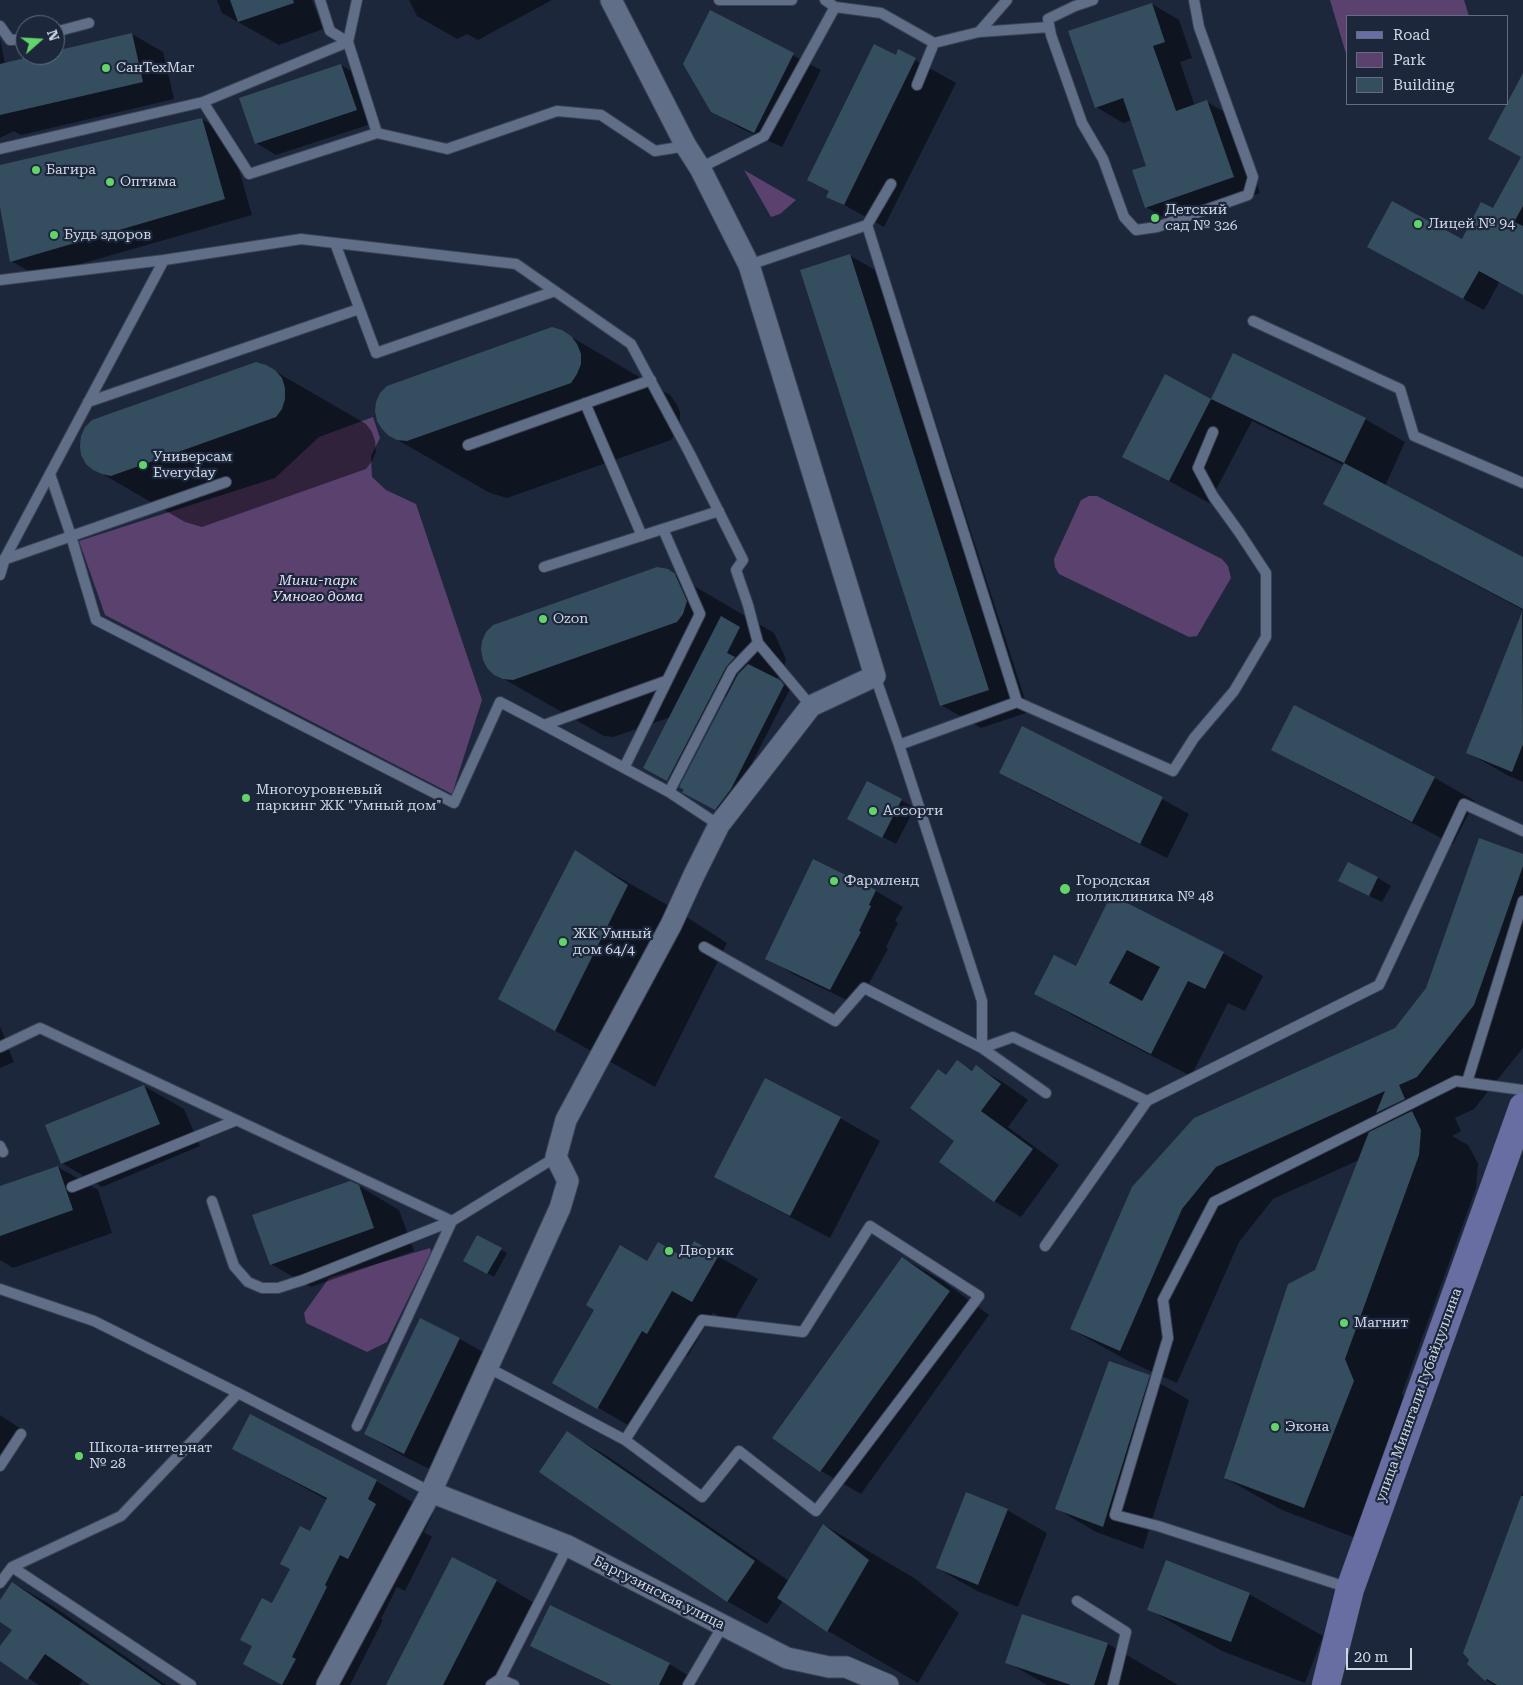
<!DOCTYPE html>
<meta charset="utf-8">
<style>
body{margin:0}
#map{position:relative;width:1523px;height:1685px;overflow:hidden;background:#1c273c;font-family:"Roboto Serif",serif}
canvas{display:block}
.legend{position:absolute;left:1346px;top:15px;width:162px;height:90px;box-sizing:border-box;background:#1c273c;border:1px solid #646d80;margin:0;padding:6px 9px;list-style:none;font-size:15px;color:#cfd7e5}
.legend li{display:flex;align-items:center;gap:10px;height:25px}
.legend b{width:25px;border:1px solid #646d80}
.north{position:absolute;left:15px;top:15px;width:50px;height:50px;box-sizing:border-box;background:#1c273c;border:1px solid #646d80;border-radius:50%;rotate:71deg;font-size:14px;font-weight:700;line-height:20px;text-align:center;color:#cfd7e5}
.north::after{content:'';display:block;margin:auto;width:18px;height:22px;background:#63d469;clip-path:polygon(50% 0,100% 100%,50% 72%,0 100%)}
.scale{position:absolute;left:1346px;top:1648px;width:66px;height:22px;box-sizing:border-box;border:2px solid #cfd7e5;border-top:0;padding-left:6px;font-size:15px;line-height:18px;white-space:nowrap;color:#cfd7e5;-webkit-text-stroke:4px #1c273c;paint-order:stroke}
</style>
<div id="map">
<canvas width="1523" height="1685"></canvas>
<ul class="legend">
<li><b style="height:6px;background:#696ea2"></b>Road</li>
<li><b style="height:14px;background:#5a416e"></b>Park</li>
<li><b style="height:14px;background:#354e5f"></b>Building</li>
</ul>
<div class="north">N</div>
<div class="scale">20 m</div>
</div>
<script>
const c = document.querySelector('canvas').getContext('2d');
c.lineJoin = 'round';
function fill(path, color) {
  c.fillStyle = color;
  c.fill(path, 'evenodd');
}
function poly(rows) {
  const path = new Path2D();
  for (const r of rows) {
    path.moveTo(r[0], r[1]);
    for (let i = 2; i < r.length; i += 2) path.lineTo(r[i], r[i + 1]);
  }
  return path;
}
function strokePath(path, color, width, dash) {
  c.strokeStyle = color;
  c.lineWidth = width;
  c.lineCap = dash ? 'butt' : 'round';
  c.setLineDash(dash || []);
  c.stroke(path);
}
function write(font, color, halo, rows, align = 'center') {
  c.font = font + ' "Roboto Serif",serif';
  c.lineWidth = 4.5;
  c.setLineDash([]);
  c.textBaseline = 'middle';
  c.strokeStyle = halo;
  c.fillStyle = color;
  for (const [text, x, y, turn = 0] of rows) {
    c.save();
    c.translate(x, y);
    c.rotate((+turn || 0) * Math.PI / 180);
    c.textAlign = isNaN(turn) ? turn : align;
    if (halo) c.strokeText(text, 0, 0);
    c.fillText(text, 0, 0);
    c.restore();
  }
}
const green = poly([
 [1330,0,1464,0,1469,16,1347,16,1347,57],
 [744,170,796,200,780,214,771,217],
 [373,417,380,438,371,456,372,477,386,490,416,504,482,700,452,794,105,615,79,541,275,478,319,437],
 [1089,496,1097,496,1222,559,1228,566,1231,578,1197,636,1189,637,1059,574,1055,567,1054,559,1081,500],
 [430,1248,431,1252,387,1342,367,1352,306,1323,304,1313,329,1278]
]);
const shadow = poly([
 [217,0,312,0,323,29,279,45,222,13],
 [409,0,552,0,478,40,467,34,457,39,417,16],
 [1152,4,1179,20,1192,58,1180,62,1195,106,1207,102,1235,118,1260,193,1173,223,1146,207,1148,166,1132,120,1123,123,1096,107],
 [710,12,821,70,782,147,740,128,712,111],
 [132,34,163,52,174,99,21,135,14,131,0,138,0,39,5,64,42,55,55,55,55,52],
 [899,51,956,83,884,227,828,196],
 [341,65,362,77,377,122,276,155,256,143],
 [1523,76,1523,294,1500,281,1484,310,1389,259,1462,241,1493,210,1522,157],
 [202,119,229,135,252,215,38,276,11,261,0,201,0,166],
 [849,255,889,278,1029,712,981,728,941,705],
 [561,331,670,395,676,403,680,412,680,422,677,432,671,440,507,498,490,493,389,435],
 [1234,355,1365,419,1405,442,1385,486,1523,559,1523,610,1365,526,1325,503,1345,466,1252,421,1209,503,1124,456,1166,376,1212,400],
 [266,366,366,424,372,432,375,441,376,452,372,461,366,469,202,527,185,522,94,469],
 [667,570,774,633,786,659,783,671,776,680,787,686,790,689,737,792,722,812,691,796,727,696,717,700,674,783,651,772,671,717,613,737,604,736,495,674],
 [1523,613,1523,782,1507,775,1467,752],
 [1295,707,1435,778,1475,801,1453,844,1313,772,1273,749],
 [1000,772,1162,799,1189,814,1167,858,1027,788],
 [868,782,915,808,896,844,862,826],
 [575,852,674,909,727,943,655,1087,499,999],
 [1523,855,1523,1048,1474,1109,1455,1118,1461,1131,1452,1136,1468,1145,1478,1163,1476,1188,1402,1393,1410,1414,1361,1540,1282,1510,1225,1478,1316,1271,1359,1160,1273,1199,1239,1242,1177,1383,1128,1361,1071,1329,1133,1188,1396,1029],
 [1378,878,1391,886,1382,902,1353,888],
 [876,891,903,907,895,921,898,923,886,947,888,949,857,1005,793,974,766,958],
 [1112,897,1223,953,1263,976,1245,1011,1228,1003,1191,1076,1076,1017,1036,994,1076,968],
 [0,1026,14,1062,0,1068],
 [957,1062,974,1071,977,1067,1004,1083,1028,1100,1008,1127,1059,1165,1021,1217,994,1201,956,1141,947,1076],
 [144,1086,184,1109,200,1146,102,1187,62,1163],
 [840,1118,880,1141,830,1238,756,1199,716,1176],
 [58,1167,98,1190,112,1233,13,1268,0,1260,0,1187],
 [359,1186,399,1210,414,1251,311,1287,271,1264],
 [478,1237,507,1253,494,1277,465,1261],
 [695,1243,758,1279,732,1324,713,1313,688,1356,682,1353,638,1431,554,1382,648,1263,685,1259],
 [903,1258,943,1281,989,1315,861,1494,821,1471,774,1437],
 [421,1320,460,1339,500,1362,444,1476,405,1457,365,1434],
 [1149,1377,1189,1400,1143,1549,1096,1532,1057,1509],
 [0,1415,27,1433,0,1473],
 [568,1433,607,1456,789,1581,824,1525,914,1578,959,1613,918,1683,828,1631,783,1601,767,1624,727,1601],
 [234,1449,376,1481,433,1514,424,1532,432,1537,405,1591,397,1587,381,1619,383,1620,350,1685,282,1685,244,1663,327,1500],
 [1523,1492,1523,1685,1494,1685,1486,1680,1465,1653],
 [1007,1510,1047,1533,1018,1607,977,1591,937,1568],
 [496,1581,536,1604,495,1685,387,1685],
 [13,1583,53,1606,166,1685,92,1685,83,1679,79,1685,39,1685,28,1678,0,1659,0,1649,14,1629,0,1620,0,1602],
 [1249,1594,1323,1636,1305,1683,1222,1651,1148,1609],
 [1023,1615,1108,1644,1178,1685,1047,1685,1007,1662],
 [532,1646,669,1664,689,1676,685,1685,610,1685]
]);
const building = poly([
 [230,0,293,0,294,3,238,22],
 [1152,3,1165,42,1153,46,1176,111,1207,100,1234,177,1145,208,1132,170,1146,166,1123,98,1095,108,1068,31],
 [710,10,794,53,754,133,711,112,683,64],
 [132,33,143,82,0,115,0,64,37,55,55,55,55,51],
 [874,44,896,55,898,49,916,58,844,205,826,197,829,191,807,180],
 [341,64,357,110,255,144,239,98],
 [1523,73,1523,206,1514,222,1523,226,1523,295,1479,271,1463,299,1367,247,1392,201,1462,239,1481,202,1493,208,1521,157,1488,139],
 [202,118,225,199,10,262,0,207,0,165],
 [850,254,989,690,940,706,800,270],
 [552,327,562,330,571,336,577,344,581,354,581,364,577,374,571,383,407,441,397,440,389,436,382,429,377,421,375,411,376,402,380,393,387,386],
 [1233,353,1366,418,1344,463,1211,399],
 [256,362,266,365,275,370,282,378,285,388,285,399,282,409,276,417,111,476,102,474,93,470,86,464,81,455,80,446,81,436,85,427,92,420],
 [1165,374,1211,399,1169,481,1122,457],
 [1344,463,1523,557,1523,609,1323,504],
 [657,567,668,569,675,574,687,601,683,614,677,622,513,680,503,679,494,675,487,668,483,660,481,650,482,641,486,632,493,625],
 [1522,612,1523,744,1512,772,1466,753],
 [721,616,740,627,727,653,735,657,726,667,667,781,643,768],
 [748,664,780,680,784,685,731,789,715,810,683,793,682,792,684,790,679,787,738,674],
 [1294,705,1435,777,1412,822,1271,750],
 [1022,726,1163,797,1140,844,999,773],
 [867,781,902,799,882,838,847,819],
 [1479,838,1523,854,1523,866,1474,1005,1417,1077,1399,1085,1405,1099,1376,1113,1385,1091,1216,1167,1182,1209,1120,1351,1070,1329,1132,1187,1194,1118,1395,1028,1426,988],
 [575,850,628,885,555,1031,498,999],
 [813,859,876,890,869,905,871,906,859,931,861,932,830,990,765,959],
 [1348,862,1378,877,1369,896,1338,881],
 [1111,895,1224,952,1205,989,1188,981,1151,1054,1034,994,1054,955,1076,966],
 [1127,950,1160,967,1142,1001,1109,983],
 [957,1060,972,1071,976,1065,1001,1084,981,1111,1033,1149,994,1202,939,1162,954,1141,910,1108,938,1069,946,1075],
 [765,1078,841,1117,790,1216,714,1177],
 [144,1085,160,1124,61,1164,45,1125],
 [1412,1111,1421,1130,1419,1155,1345,1359,1354,1381,1304,1508,1224,1478,1288,1284,1315,1270,1369,1132],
 [58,1166,73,1210,0,1236,0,1186],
 [350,1181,359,1185,374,1228,270,1265,252,1215],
 [477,1235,502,1248,487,1274,463,1261],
 [694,1241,719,1255,692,1302,672,1291,647,1334,642,1331,597,1409,552,1383,594,1310,586,1305,620,1245,647,1261,658,1242,685,1258],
 [902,1257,950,1291,820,1472,772,1438],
 [420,1318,460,1338,404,1454,364,1434],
 [1109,1361,1150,1375,1103,1527,1055,1509],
 [250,1414,377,1480,368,1499,376,1504,348,1559,340,1555,325,1585,327,1587,292,1657,296,1659,282,1685,243,1664,252,1646,240,1640,262,1598,272,1603,290,1569,280,1564,300,1526,310,1531,327,1498,232,1449],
 [567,1431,755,1561,727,1602,539,1472],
 [966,1492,1008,1509,978,1585,936,1568],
 [1521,1496,1523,1496,1523,1685,1497,1685,1487,1679,1485,1681,1467,1664,1469,1660,1463,1653],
 [823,1524,869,1560,827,1632,777,1598],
 [452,1557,497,1580,443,1685,386,1685],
 [1166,1560,1250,1593,1231,1642,1147,1610],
 [12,1582,162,1685,90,1685,45,1654,27,1680,0,1661,0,1646,12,1630,0,1622,0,1600],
 [550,1605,670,1663,659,1685,611,1685,530,1646],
 [1022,1614,1108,1643,1094,1685,1071,1685,1005,1663]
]);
const service = poly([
 [357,0,348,42,377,133],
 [719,0,792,0],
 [825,0,835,7],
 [1093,0,1075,6,1048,19,1051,35,1082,123,1103,159,1124,217,1136,230,1157,227,1248,195,1253,177,1199,27,1194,0],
 [0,26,10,40,25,39],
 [55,32,89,23],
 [979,32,1007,0],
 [934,43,979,32,1049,27],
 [203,102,348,42,330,31,320,0],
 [0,149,203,102,249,174,377,133,447,149,557,111,601,115,655,151,686,146],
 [700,168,764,136,835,7,881,13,934,43,917,85],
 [867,225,891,184],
 [335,243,376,353,555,291],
 [749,265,867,225,1017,702,899,745],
 [0,280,164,260,301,239,516,264,631,344,690,454,743,560,736,570,748,605,758,643,732,670,669,792],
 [1253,321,1400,389,1414,436,1523,483],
 [88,402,359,309],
 [585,403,642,536],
 [468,445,651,380],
 [50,474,71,536,96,620,454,803,500,702,544,725],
 [3,560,226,482],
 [544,567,719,511],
 [0,575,5,558,164,260],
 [758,643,811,706],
 [875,676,899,745,982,1001,982,1048,1013,1037,1147,1101,1379,985,1464,804,1523,831],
 [666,681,544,725,669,792,719,825],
 [1017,702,1173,771,1194,738,1234,691,1266,637,1266,573,1239,532,1213,496,1198,468,1213,432],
 [624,768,700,614,663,529],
 [704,947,835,1021,864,988,982,1048,1046,1093],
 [0,1047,40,1028,452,1221,357,1426],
 [1467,1082,1523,901],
 [0,1146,3,1152],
 [72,1187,237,1120],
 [212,1201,234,1266,248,1282,262,1288,278,1288,303,1280,452,1221,556,1157],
 [1045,1246,1147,1101],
 [0,1289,94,1321,238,1393],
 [487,1367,625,1440,702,1320,803,1332,870,1226,979,1296,816,1511,739,1451,702,1497,625,1440],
 [0,1466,21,1434],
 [12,1567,191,1685],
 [0,1583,12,1567,121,1516,238,1393,431,1492],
 [1349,1588,1158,1526,1115,1515,1168,1338,1163,1300,1214,1202,1456,1081,1523,1090],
 [1077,1601,1126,1632,1113,1685],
 [491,1685,500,1679],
 [514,1685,500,1679,568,1546],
 [688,1685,722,1627]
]);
const minor = poly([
 [431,1492,568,1546,787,1658,829,1667,846,1667,888,1685],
 [327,1685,431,1492,560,1208,568,1181,556,1157,566,1120,671,925,694,875,719,825,811,706,875,676,749,265,700,168,686,146,611,0]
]);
const secondary = poly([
 [1326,1685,1350,1589,1523,1107]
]);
const markers = [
 [106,68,5,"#63d469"],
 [36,170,5,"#63d469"],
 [110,182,5,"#63d469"],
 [1155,218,5,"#63d469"],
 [1418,224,5,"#63d469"],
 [54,235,5,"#63d469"],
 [143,465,5,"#63d469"],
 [543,619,5,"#63d469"],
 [246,798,5,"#63d469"],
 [873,811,5,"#63d469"],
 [834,881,5,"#63d469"],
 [1065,889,6,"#63d469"],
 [563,942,5,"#63d469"],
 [669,1251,5,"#63d469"],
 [1344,1323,5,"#63d469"],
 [1275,1427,5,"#63d469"],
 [79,1456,5,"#63d469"]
];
const poiNames = [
 ["СанТехМаг",116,68],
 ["Багира",46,170],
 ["Оптима",120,182],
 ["Детский",1165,210],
 ["сад № 326",1165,226],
 ["Лицей № 94",1428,224],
 ["Будь здоров",64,235],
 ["Универсам",153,457],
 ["Everyday",153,473],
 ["Ozon",553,619],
 ["Многоуровневый",256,790],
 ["паркинг ЖК \"Умный дом\"",256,806],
 ["Ассорти",883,811],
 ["Фармленд",844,881],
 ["Городская",1076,881],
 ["поликлиника № 48",1076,897],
 ["ЖК Умный",573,934],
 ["дом 64/4",573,950],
 ["Дворик",679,1251],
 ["Магнит",1354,1323],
 ["Экона",1285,1427],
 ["Школа-интернат",89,1448],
 ["№ 28",89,1464]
];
const parkNames = [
 ["Мини-парк",318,581],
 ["Умного дома",318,597]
];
const streetNames = [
 ["улица Минигали Губайдуллина",1419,1395,-70],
 ["Баргузинская улица",659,1593,27]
];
fill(green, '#5a416e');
fill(shadow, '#0007');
fill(building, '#354e5f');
strokePath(service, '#3a4455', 12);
strokePath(minor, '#3a4455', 23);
strokePath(secondary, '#3a4455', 29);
strokePath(service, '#616e87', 10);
strokePath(minor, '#616e87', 21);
strokePath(secondary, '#696ea2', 28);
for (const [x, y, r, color] of markers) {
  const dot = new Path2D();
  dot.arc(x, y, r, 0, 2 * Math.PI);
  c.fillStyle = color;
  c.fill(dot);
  strokePath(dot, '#1c273c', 2);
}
write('14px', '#cfd7e5', '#1c273c', poiNames, 'left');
write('italic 14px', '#eadff5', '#1c273c', parkNames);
write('14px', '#cfd7e5', '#1c273c', streetNames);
</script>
